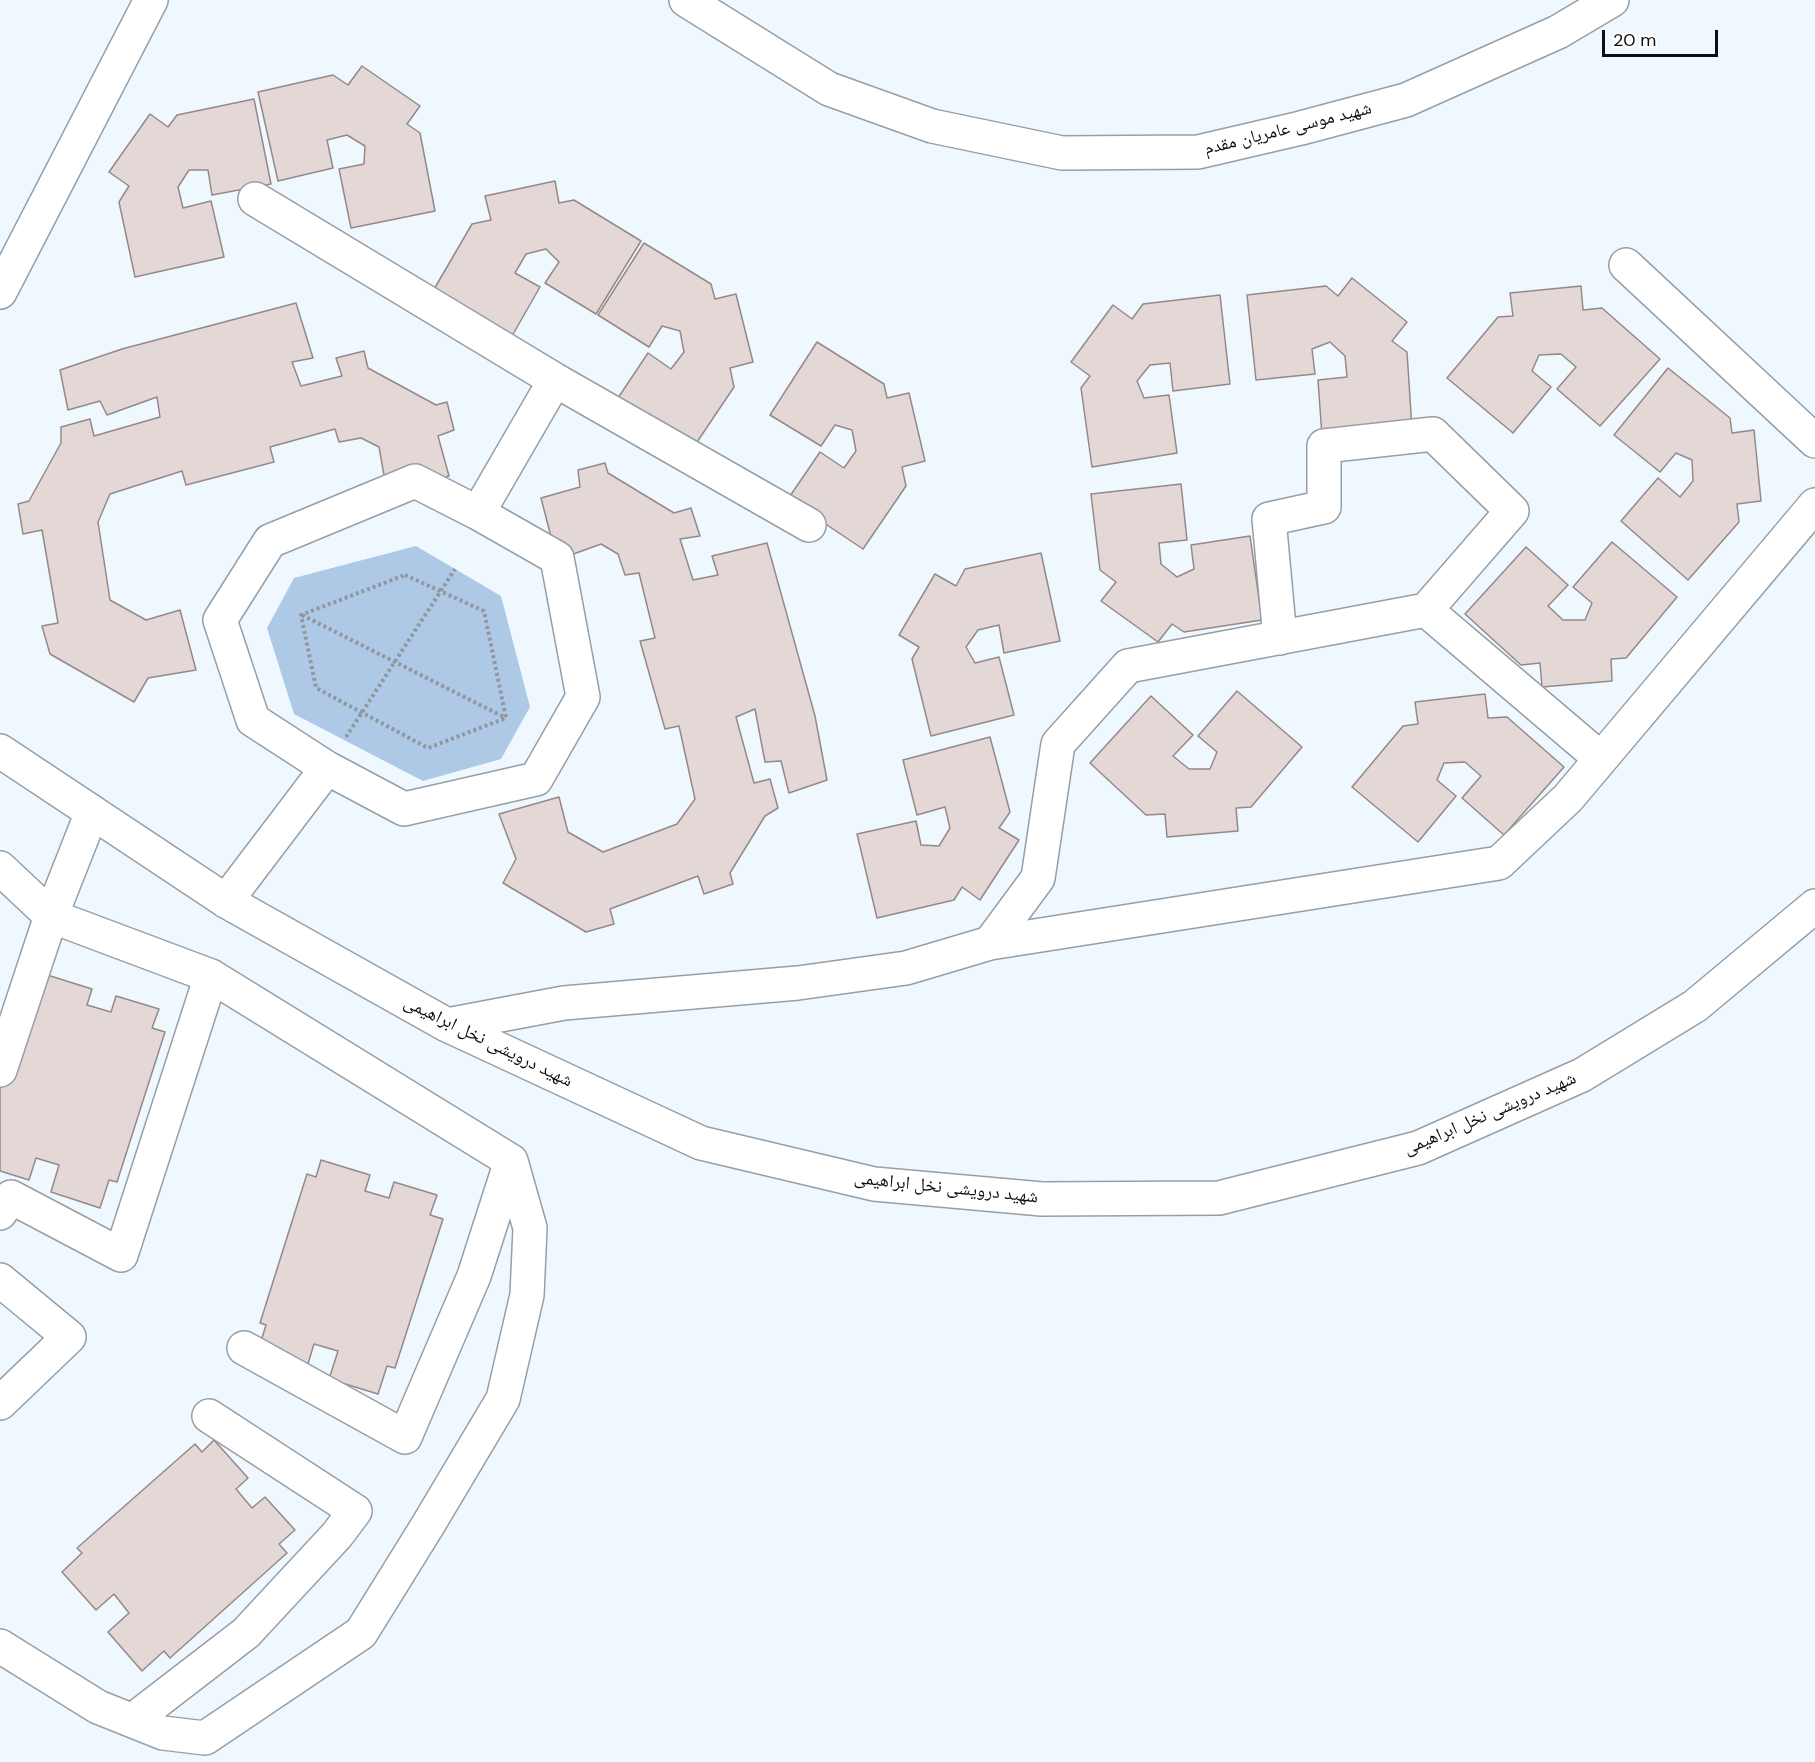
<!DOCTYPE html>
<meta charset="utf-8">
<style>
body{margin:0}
#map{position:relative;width:1815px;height:1762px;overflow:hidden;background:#eff7ff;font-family:"DM Sans",sans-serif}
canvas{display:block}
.scale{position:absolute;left:1602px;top:30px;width:116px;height:27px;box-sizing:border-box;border:3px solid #0c0f12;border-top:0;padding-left:8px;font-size:18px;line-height:21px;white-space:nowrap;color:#0c0f12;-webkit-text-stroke:4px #fff;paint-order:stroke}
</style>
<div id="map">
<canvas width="1815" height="1762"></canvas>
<div class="scale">20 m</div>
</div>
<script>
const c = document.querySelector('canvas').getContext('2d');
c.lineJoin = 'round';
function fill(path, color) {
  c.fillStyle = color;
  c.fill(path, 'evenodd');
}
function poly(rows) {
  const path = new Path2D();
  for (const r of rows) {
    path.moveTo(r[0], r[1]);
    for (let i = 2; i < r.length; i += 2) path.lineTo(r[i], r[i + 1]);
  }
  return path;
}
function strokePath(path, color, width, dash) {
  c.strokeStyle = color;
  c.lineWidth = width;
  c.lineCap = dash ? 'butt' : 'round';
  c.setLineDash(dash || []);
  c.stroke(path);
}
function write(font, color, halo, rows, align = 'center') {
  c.font = font + ' "DM Sans","Noto Naskh Arabic",sans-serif';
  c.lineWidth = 5;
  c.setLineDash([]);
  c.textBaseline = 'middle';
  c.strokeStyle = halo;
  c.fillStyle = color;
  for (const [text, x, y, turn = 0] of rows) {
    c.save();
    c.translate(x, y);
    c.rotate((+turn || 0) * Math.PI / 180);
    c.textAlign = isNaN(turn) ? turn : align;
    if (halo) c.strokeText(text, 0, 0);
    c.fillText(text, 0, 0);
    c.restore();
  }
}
const green = poly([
 [416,546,501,596,530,707,501,759,423,781,294,714,267,628,294,578]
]);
const building = poly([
 [362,66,420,106,407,124,420,133,435,211,351,228,339,169,364,164,365,146,347,135,327,140,333,168,278,181,258,92,333,75,348,85,362,66],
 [254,99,271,184,212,195,208,170,189,170,178,187,183,208,211,201,224,257,135,277,119,202,129,186,109,172,150,114,168,127,177,115,254,99],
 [555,181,559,203,574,200,641,241,596,314,545,283,559,262,546,249,526,254,515,273,540,287,512,336,433,291,472,224,491,220,485,196,555,181],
 [644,243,711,284,715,299,736,294,753,362,730,368,734,387,691,451,616,401,648,353,671,369,684,352,680,331,662,326,649,347,598,315,644,243],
 [1352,278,1407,322,1392,341,1407,352,1412,429,1322,436,1318,380,1347,377,1345,356,1330,342,1312,349,1315,374,1256,380,1247,295,1326,286,1338,296,1352,278],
 [1581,286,1583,310,1602,308,1660,359,1600,426,1557,389,1576,367,1561,354,1539,355,1532,371,1551,387,1513,433,1447,378,1498,317,1513,316,1510,293,1581,286],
 [1220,295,1230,384,1173,391,1170,363,1150,365,1137,381,1144,398,1169,395,1177,453,1092,467,1081,388,1090,376,1071,362,1113,305,1132,319,1143,304,1220,295],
 [296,303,313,358,292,362,301,386,342,376,336,358,364,351,368,368,436,405,447,402,454,430,438,436,449,476,387,492,379,447,361,438,339,442,335,429,270,447,274,462,186,485,182,471,110,494,98,522,110,600,146,620,180,610,196,670,148,678,134,702,50,654,42,626,58,623,42,530,23,534,18,504,29,501,61,443,61,427,90,419,94,436,160,417,157,397,107,415,100,401,68,410,60,370,122,349,296,303],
 [817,342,884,384,887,398,909,393,925,461,902,467,906,486,863,549,788,499,820,452,844,468,856,451,852,430,835,425,821,446,770,415,817,342],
 [1668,368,1730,418,1732,433,1754,430,1761,501,1737,504,1739,522,1688,580,1621,521,1658,478,1680,497,1693,481,1692,460,1676,453,1660,472,1614,435,1668,368],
 [605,463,608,473,674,513,691,508,700,536,680,539,693,580,718,575,712,556,767,543,815,716,827,780,789,793,781,761,765,762,755,709,736,717,754,783,770,779,778,808,765,816,730,873,733,884,704,894,698,876,610,909,614,924,586,932,503,883,516,859,499,814,559,797,568,832,603,852,677,824,695,799,679,726,665,729,640,641,655,638,639,573,625,575,618,554,601,544,557,560,541,498,580,487,578,470,605,463],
 [1181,484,1187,540,1159,543,1161,564,1177,577,1194,569,1191,545,1250,536,1262,620,1184,632,1172,624,1158,642,1101,601,1116,582,1100,570,1091,494,1181,484],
 [1612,542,1677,597,1626,658,1611,659,1612,681,1542,687,1540,663,1521,665,1465,614,1526,547,1568,585,1548,606,1563,620,1585,620,1592,603,1573,587,1612,542],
 [1041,553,1060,641,1004,653,999,625,978,630,966,647,975,663,999,657,1014,715,931,736,912,659,919,647,899,635,935,574,956,586,965,569,1041,553],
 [1237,691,1302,747,1251,807,1236,808,1238,831,1167,837,1165,814,1146,815,1090,763,1151,696,1193,735,1173,756,1189,769,1210,769,1217,752,1198,736,1237,691],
 [1485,694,1488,718,1507,717,1564,767,1504,835,1462,798,1481,776,1465,762,1444,763,1437,780,1456,796,1418,842,1352,787,1403,726,1418,724,1415,702,1485,694],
 [990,737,1010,812,999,828,1019,840,980,900,962,887,954,900,877,918,857,834,916,821,921,845,939,846,950,828,945,807,917,815,903,760,990,737],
 [44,974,92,989,87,1005,111,1012,116,996,159,1009,152,1028,165,1032,117,1182,109,1180,100,1208,51,1192,59,1165,36,1158,29,1180,0,1171,0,1079,44,974],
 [321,1160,370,1175,365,1191,389,1198,394,1182,437,1195,430,1215,443,1219,395,1368,387,1366,378,1394,329,1379,338,1351,314,1344,307,1367,258,1351,266,1325,260,1323,307,1174,316,1177,321,1160],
 [214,1440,248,1478,236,1489,252,1508,265,1497,295,1530,279,1544,287,1553,170,1658,164,1651,142,1671,108,1632,129,1613,114,1594,96,1610,62,1572,82,1553,77,1548,195,1444,202,1452,214,1440]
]);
const path = poly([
 [405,575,484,611,506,718,428,748,316,688,301,615,405,575],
 [302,615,506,718],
 [346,737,455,569]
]);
const minor = poly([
 [255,199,555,380,809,525],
 [1626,265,1815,441],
 [0,292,151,0],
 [415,481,478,513,557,558,583,697,536,779,404,809,327,768,253,720,220,620,270,541,415,481],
 [478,513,555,380],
 [1426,610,1600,758],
 [0,868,51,916,211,976,511,1161,530,1228,527,1295,503,1399,428,1525,361,1633,205,1738,163,1733,98,1707,0,1646],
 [226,901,327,768],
 [990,943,1499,863,1568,798,1815,505],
 [447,1025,564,1003,798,983,906,968,990,943,1038,878,1058,744,1128,666,1426,610,1512,511,1433,434,1324,446,1324,507,1269,519,1280,638],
 [0,1070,51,916,92,812],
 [0,1213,11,1197,121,1255,211,976],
 [0,1280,69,1337,0,1403],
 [244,1348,405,1437,474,1276,511,1161],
 [133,1720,246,1633,337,1535,355,1511,209,1416]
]);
const tertiary = poly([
 [686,0,829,89,932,126,1062,153,1198,152,1301,128,1406,100,1558,32,1612,0],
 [0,751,226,901,447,1025,701,1143,874,1184,1042,1199,1219,1198,1418,1148,1582,1075,1695,1006,1815,906]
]);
const streetNames = [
 ["شهید موسی عامریان مقدم",1288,129,-14],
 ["شهید درویشی نخل ابراهیمی",488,1042,26],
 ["شهید درویشی نخل ابراهیمی",1490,1114,-23],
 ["شهید درویشی نخل ابراهیمی",946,1188,6]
];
fill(green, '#adc9e6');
fill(building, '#e4d8d7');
strokePath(building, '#958988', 1.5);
strokePath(minor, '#979fa6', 36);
strokePath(tertiary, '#979fa6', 36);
strokePath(path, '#91979d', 4, [3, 3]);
strokePath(minor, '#fff', 33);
strokePath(tertiary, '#fff', 33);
write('18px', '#0c0f12', '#fff', streetNames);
</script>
